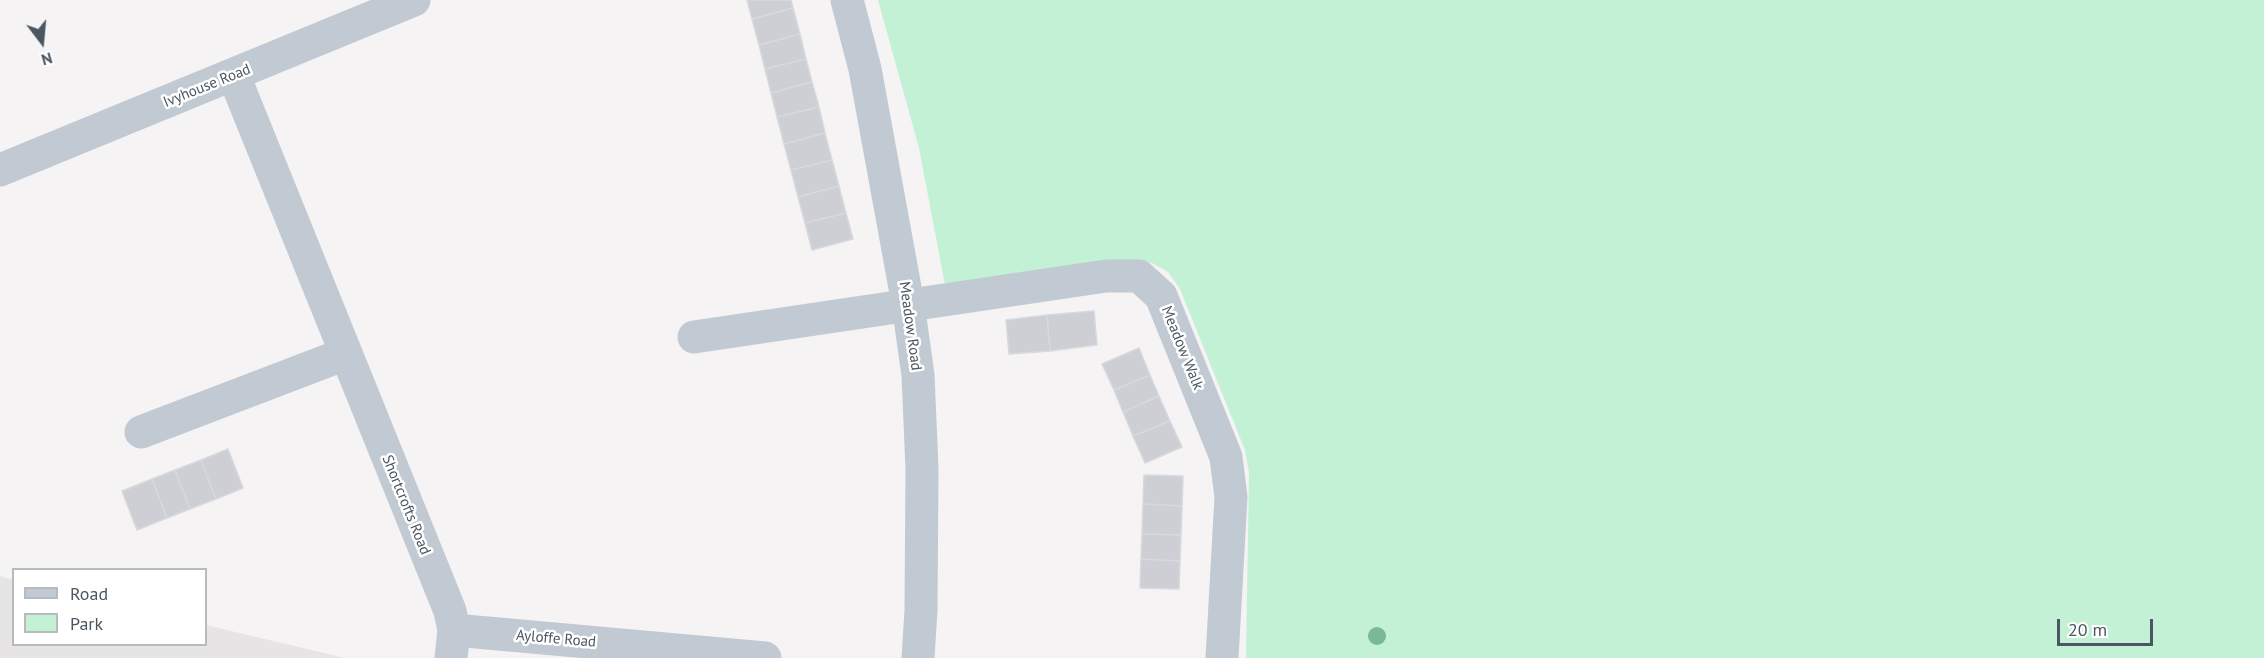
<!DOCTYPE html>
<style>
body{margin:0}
#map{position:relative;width:2264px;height:658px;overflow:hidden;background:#f5f3f3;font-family:"PT Sans",sans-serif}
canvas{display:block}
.legend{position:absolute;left:12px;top:568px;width:195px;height:78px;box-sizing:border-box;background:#fff;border:2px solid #b7bbc0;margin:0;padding:8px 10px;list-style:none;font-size:18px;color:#4a5661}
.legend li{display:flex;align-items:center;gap:12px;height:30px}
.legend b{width:30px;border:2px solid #b7bbc0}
.north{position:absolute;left:12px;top:12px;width:60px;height:60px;-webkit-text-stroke:4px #fff;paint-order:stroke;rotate:164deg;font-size:16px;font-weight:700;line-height:24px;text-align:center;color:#4a5661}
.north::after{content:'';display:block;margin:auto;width:21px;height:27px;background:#4a5661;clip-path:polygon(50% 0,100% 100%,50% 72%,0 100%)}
.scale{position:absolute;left:2057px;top:619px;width:96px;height:27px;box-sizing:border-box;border:3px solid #4a5661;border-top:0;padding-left:8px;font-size:18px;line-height:21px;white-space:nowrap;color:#4a5661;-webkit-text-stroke:4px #fff;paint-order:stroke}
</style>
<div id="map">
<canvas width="2264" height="658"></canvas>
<ul class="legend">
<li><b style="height:8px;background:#c1cad2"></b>Road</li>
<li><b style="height:16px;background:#c3f1d5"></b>Park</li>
</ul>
<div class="north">N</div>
<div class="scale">20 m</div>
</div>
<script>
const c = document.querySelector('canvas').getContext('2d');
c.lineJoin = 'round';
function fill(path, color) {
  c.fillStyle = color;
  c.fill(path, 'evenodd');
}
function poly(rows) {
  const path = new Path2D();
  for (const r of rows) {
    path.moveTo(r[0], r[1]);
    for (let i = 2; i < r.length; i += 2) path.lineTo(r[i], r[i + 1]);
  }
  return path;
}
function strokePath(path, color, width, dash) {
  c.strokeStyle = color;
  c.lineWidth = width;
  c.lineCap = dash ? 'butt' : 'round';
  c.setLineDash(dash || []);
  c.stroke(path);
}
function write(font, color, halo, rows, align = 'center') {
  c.font = font + ' "PT Sans",sans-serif';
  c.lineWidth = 5;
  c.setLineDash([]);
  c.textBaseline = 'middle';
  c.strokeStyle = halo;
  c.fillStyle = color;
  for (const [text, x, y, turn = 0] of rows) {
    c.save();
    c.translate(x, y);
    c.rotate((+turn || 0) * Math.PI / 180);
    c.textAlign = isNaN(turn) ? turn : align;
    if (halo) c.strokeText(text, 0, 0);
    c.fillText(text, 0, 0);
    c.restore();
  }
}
const education = poly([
 [0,576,13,580,14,644,206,644,206,625,345,658,0,658]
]);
const green = poly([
 [878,0,2264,0,2264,658,1246,658,1249,473,1245,450,1180,289,1168,272,1152,263,1131,261,945,285,919,148]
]);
const building = poly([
 [747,0,791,0,793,8,752,19,747,0],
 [793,8,800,34,759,45,752,19,793,8],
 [800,34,806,59,765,69,759,45,800,34],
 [806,59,812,82,771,93,765,69,806,59],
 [812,82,819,107,777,117,771,93,812,82],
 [819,107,825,133,784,144,777,117,819,107],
 [825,133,832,160,791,170,784,144,825,133],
 [832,160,839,186,798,197,791,170,832,160],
 [839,186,846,213,805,223,798,197,839,186],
 [846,213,853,239,812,250,805,223,846,213],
 [1094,311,1097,345,1050,351,1047,315,1094,311],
 [1047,315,1050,351,1009,354,1006,320,1047,315],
 [1139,348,1150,375,1114,390,1102,364,1139,348],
 [1150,375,1159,396,1123,412,1114,390,1150,375],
 [1159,396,1170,421,1133,436,1123,412,1159,396],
 [1170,421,1182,447,1145,463,1133,436,1170,421],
 [228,449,243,488,216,499,201,460,228,449],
 [201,460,216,499,190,509,175,470,201,460],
 [175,470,190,509,167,518,152,479,175,470],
 [1144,475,1183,476,1182,506,1143,504,1144,475],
 [152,479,167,518,137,530,122,491,152,479],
 [1143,504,1182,506,1181,535,1142,534,1143,504],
 [1142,534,1181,535,1180,561,1141,559,1142,534],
 [1141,559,1180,561,1179,589,1140,588,1141,559]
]);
const minor = poly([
 [847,0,865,69,908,304,918,375,922,469,921,610,918,658],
 [234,76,450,611,454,630,451,658],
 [0,170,414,0],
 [694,337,1106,276,1139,276,1161,296,1226,457,1231,497,1222,658],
 [141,432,345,354],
 [454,630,765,658]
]);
const trees = [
 [1377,636]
];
const streetNames = [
 ["Ivyhouse Road",207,86,-22],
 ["Meadow Road",910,326,82],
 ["Meadow Walk",1182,348,68],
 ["Shortcrofts Road",406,505,68],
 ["Ayloffe Road",556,639,5]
];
fill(education, '#e6e4e5');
fill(green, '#c3f1d5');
fill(building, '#cdcfd5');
strokePath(building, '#d7d9de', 1.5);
strokePath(minor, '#c1cad2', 33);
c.fillStyle = '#7bb799';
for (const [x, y] of trees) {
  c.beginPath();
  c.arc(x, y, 9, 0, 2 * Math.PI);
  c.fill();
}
write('15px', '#4a5661', '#fff', streetNames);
</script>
